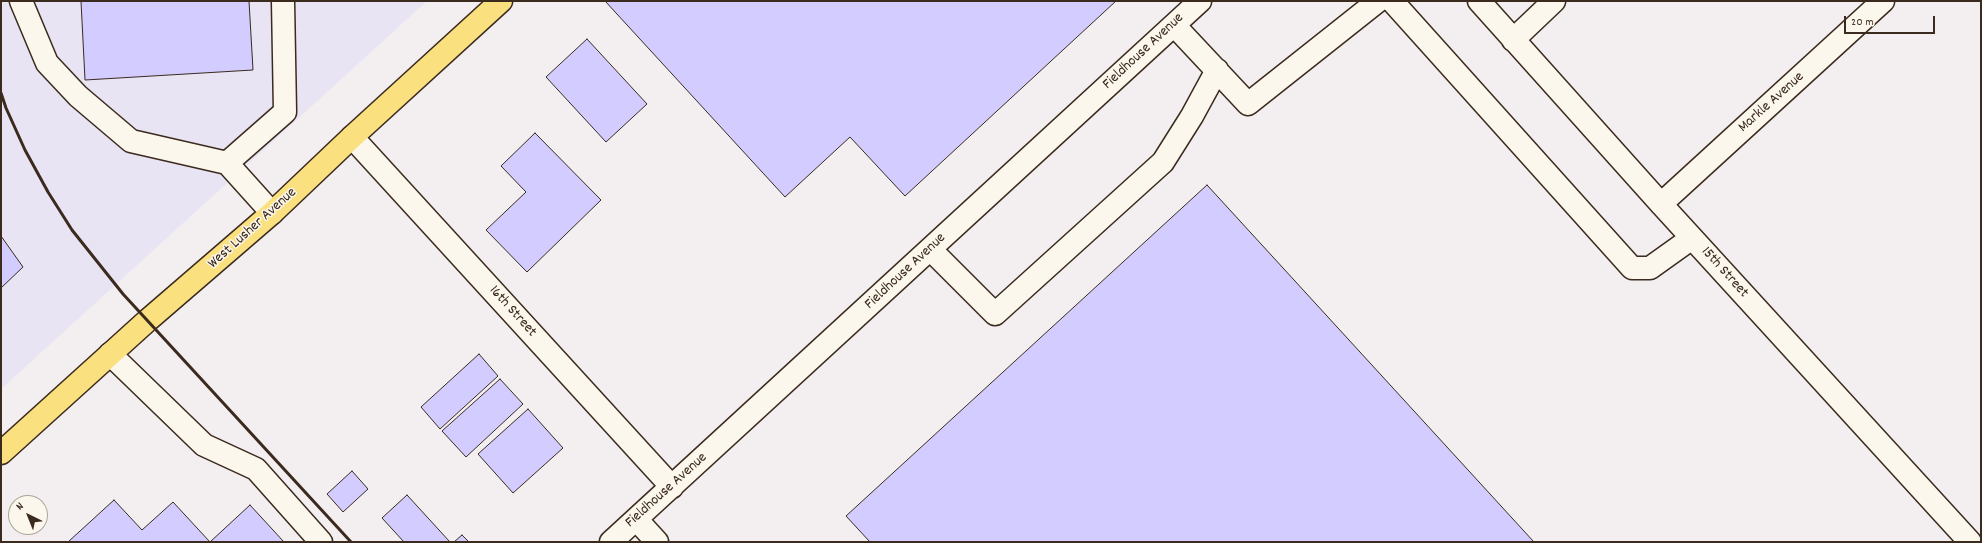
<!DOCTYPE html>
<style>
body{margin:0}
#map{position:relative;width:1982px;height:543px;overflow:hidden;background:#f3eef0;font-family:Dekko,sans-serif}
canvas{display:block}
.frame{position:absolute;inset:0;border:2px solid #3b2a1e;pointer-events:none}
.north{position:absolute;left:8px;top:495px;width:40px;height:40px;box-sizing:border-box;background:#fbf7ec;border:1px solid #aea59a;border-radius:50%;rotate:317deg;font-size:11px;font-weight:700;line-height:16px;text-align:center;color:#3b2a1e}
.north::after{content:'';display:block;margin:auto;width:14px;height:18px;background:#3b2a1e;clip-path:polygon(50% 0,100% 100%,50% 72%,0 100%)}
.scale{position:absolute;left:1844px;top:16px;width:91px;height:18px;box-sizing:border-box;border:2px solid #3b2a1e;border-top:0;padding-left:5px;font-size:12px;line-height:14px;white-space:nowrap;color:#3b2a1e;-webkit-text-stroke:3px #fbf7ec;paint-order:stroke}
</style>
<div id="map">
<canvas width="1982" height="543"></canvas>
<div class="frame"></div>
<div class="north">N</div>
<div class="scale">20 m</div>
</div>
<script>
const c = document.querySelector('canvas').getContext('2d');
c.lineJoin = 'round';
function fill(path, color) {
  c.fillStyle = color;
  c.fill(path, 'evenodd');
}
function poly(rows) {
  const path = new Path2D();
  for (const r of rows) {
    path.moveTo(r[0], r[1]);
    for (let i = 2; i < r.length; i += 2) path.lineTo(r[i], r[i + 1]);
  }
  return path;
}
function strokePath(path, color, width, dash) {
  c.strokeStyle = color;
  c.lineWidth = width;
  c.lineCap = dash ? 'butt' : 'round';
  c.setLineDash(dash || []);
  c.stroke(path);
}
function write(font, color, halo, rows, align = 'center') {
  c.font = font + ' Dekko,sans-serif';
  c.lineWidth = 3;
  c.setLineDash([]);
  c.textBaseline = 'middle';
  c.strokeStyle = halo;
  c.fillStyle = color;
  for (const [text, x, y, turn = 0] of rows) {
    c.save();
    c.translate(x, y);
    c.rotate((+turn || 0) * Math.PI / 180);
    c.textAlign = isNaN(turn) ? turn : align;
    if (halo) c.strokeText(text, 0, 0);
    c.fillText(text, 0, 0);
    c.restore();
  }
}
const built = poly([
 [1,1,427,1,1,389]
]);
const building = poly([
 [81,1,249,1,253,70,85,80,81,1],
 [605,1,1116,1,905,196,850,137,785,197,605,1],
 [587,39,647,104,606,142,546,77,587,39],
 [535,133,601,200,527,272,486,230,526,192,501,166,535,133],
 [1207,185,1534,542,870,542,846,516,1207,185],
 [1,236,23,267,1,288,1,236],
 [479,354,498,376,440,429,421,407,479,354],
 [500,379,523,404,466,457,442,431,500,379],
 [528,409,563,448,513,493,478,454,528,409],
 [352,471,368,489,343,512,327,494,352,471],
 [407,495,450,542,404,542,382,518,407,495],
 [114,500,142,530,173,502,210,542,68,542,114,500],
 [250,505,284,542,210,542,250,505],
 [462,535,469,542,454,542,462,535]
]);
const minor = poly([
 [21,1,47,63,78,96,131,141,227,163,272,213],
 [1392,1,1632,268,1650,268,1692,238],
 [1479,1,1661,204,1970,542],
 [1174,25,1248,104,1378,1],
 [1513,40,1554,1],
 [352,137,672,487],
 [227,163,285,112,283,1],
 [1661,204,1883,1],
 [930,249,995,314,1163,162,1192,116,1217,70],
 [110,354,204,445,256,469,321,542],
 [636,519,657,542],
 [611,542,1200,1]
]);
const major = poly([
 [1,453,148,320,272,213,352,137,501,1]
]);
const rail = poly([
 [1,93,6,108,25,150,48,192,72,230,123,294,351,542]
]);
const streetNames = [
 ["Fieldhouse Avenue",1144,52,-43],
 ["Markle Avenue",1772,103,-42],
 ["West Lusher Avenue",253,229,-42],
 ["Fieldhouse Avenue",906,272,-43],
 ["15th Street",1724,273,48],
 ["16th Street",512,312,48],
 ["Fieldhouse Avenue",667,491,-42]
];
fill(built, '#e9e4f4');
fill(building, '#d2ccff');
strokePath(building, '#3b2a1e', 1);
strokePath(minor, '#3b2a1e', 25);
strokePath(major, '#3b2a1e', 25);
strokePath(minor, '#fbf7ec', 22);
strokePath(major, '#fbe080', 22);
strokePath(rail, '#3b2a1e', 3);
write('15px', '#3b2a1e', '#fbf7ec', streetNames);
</script>
